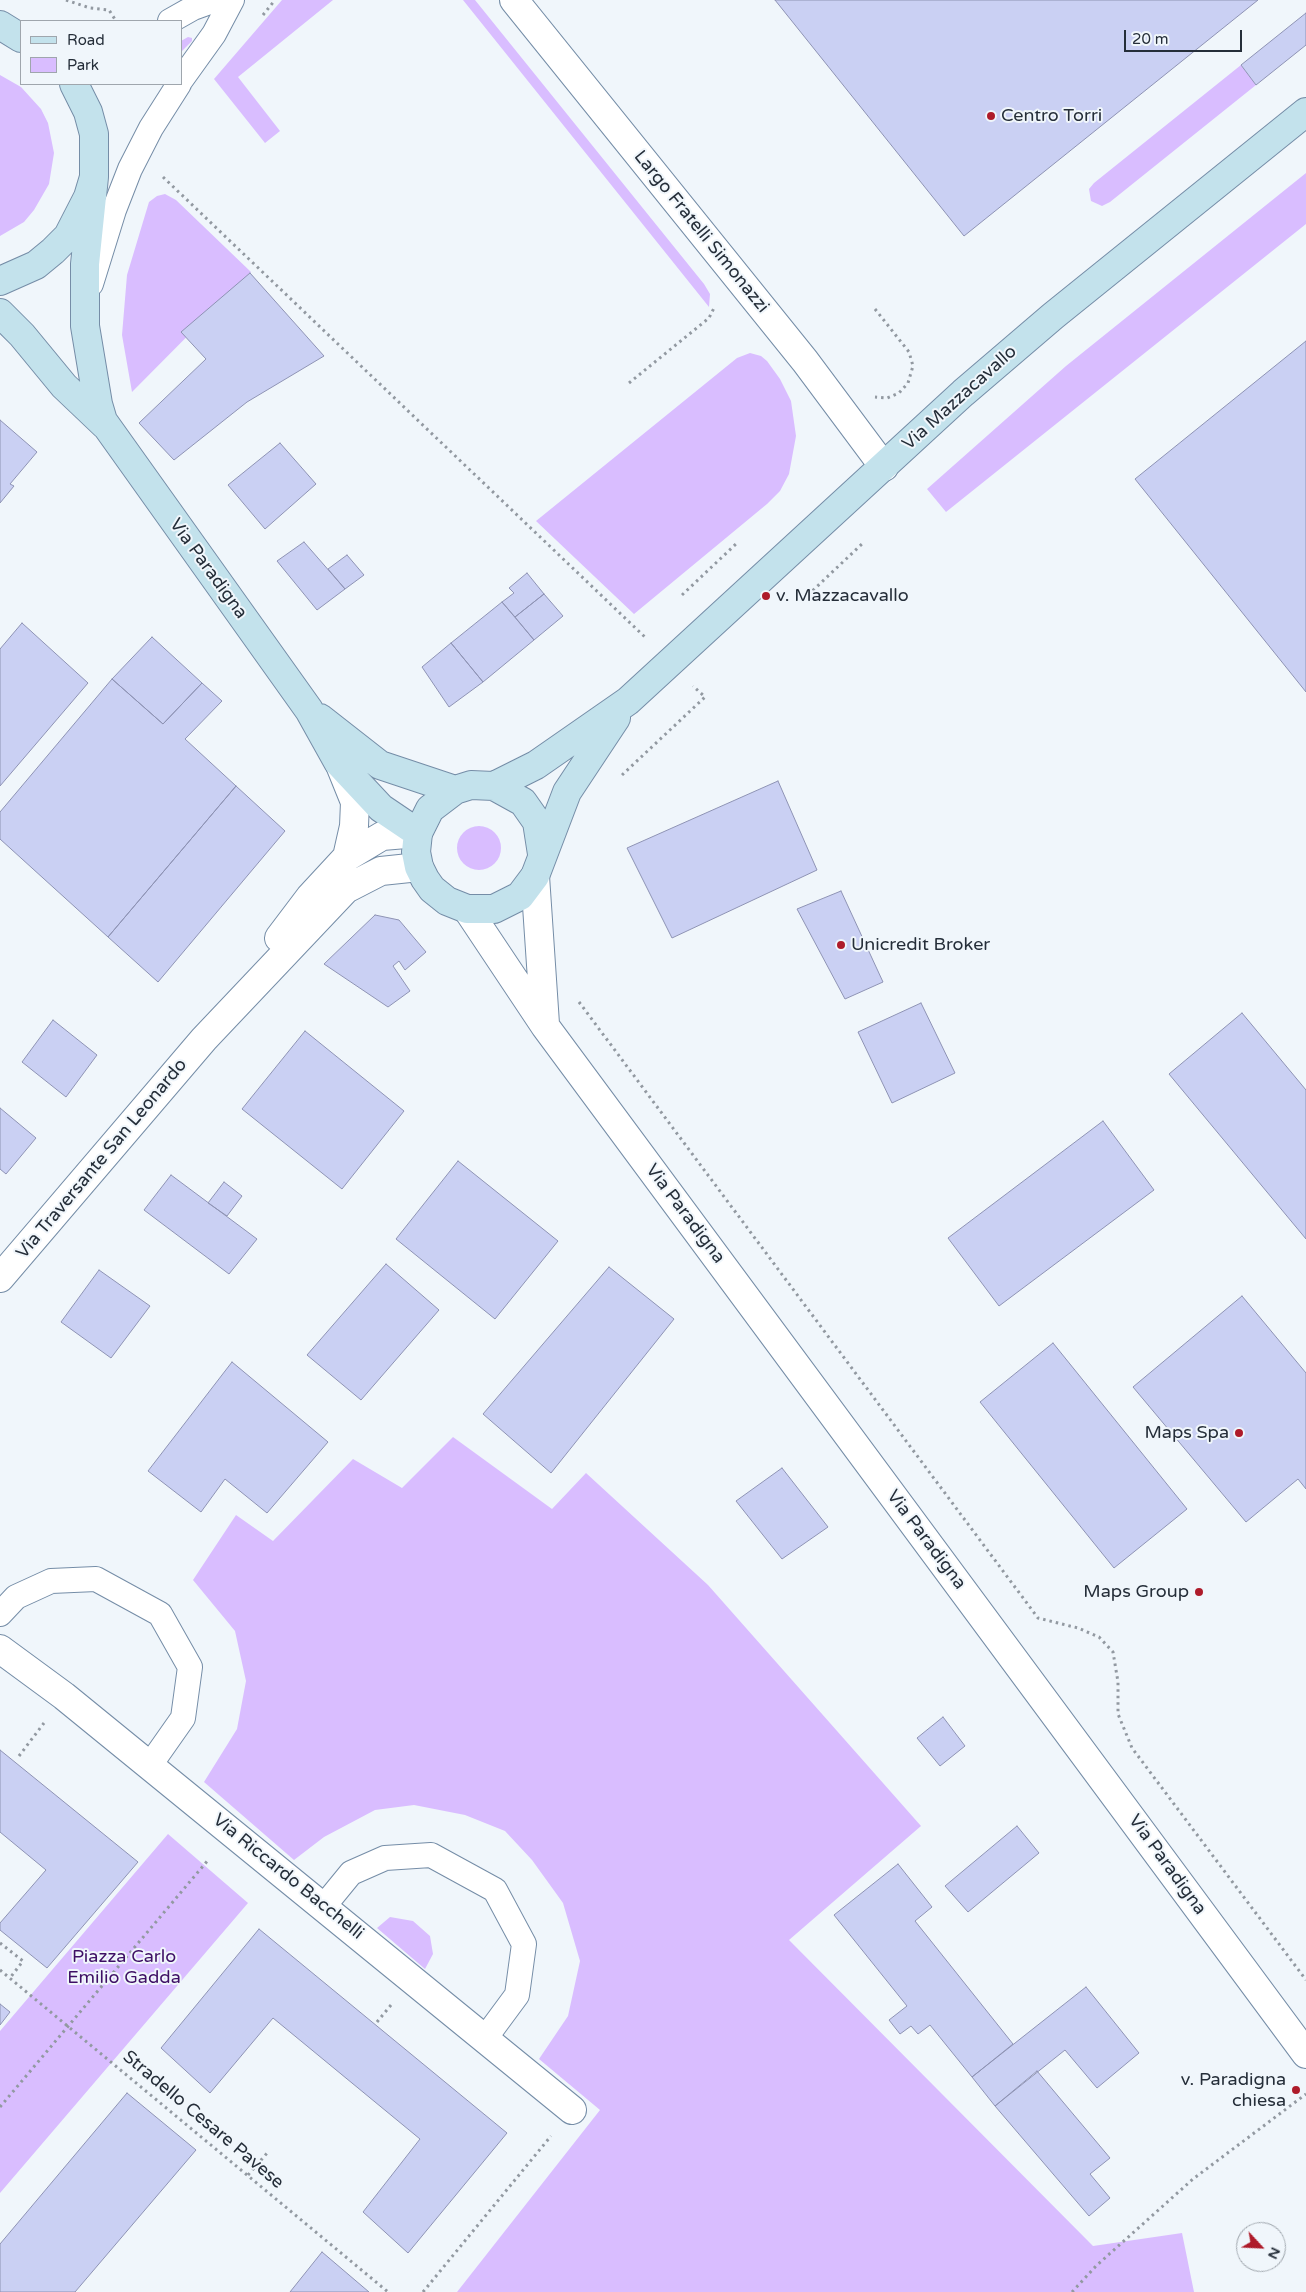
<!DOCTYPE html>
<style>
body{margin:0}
#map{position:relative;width:1306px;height:2292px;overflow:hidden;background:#f0f6fb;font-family:"Varela Round",sans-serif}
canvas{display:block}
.legend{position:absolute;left:20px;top:20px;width:162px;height:65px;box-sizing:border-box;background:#f0f6fb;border:1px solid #9fa6ad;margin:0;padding:6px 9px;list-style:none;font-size:15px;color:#252e39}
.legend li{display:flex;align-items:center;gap:10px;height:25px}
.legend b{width:25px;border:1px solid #9fa6ad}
.north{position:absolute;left:1236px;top:2222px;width:50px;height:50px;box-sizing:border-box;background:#f0f6fb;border:1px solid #9fa6ad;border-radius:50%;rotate:115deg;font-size:14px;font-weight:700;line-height:20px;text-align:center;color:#252e39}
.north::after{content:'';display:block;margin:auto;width:18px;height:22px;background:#ae1b2a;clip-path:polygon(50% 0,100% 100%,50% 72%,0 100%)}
.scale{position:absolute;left:1124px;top:30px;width:118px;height:22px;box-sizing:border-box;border:2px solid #252e39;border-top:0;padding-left:6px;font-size:15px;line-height:18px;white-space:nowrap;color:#252e39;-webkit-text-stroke:4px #f0f6fb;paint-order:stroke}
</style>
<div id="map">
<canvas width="1306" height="2292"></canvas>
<ul class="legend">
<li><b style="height:6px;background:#c3e2ec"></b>Road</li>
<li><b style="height:14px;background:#d9bdff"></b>Park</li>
</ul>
<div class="north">N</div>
<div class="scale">20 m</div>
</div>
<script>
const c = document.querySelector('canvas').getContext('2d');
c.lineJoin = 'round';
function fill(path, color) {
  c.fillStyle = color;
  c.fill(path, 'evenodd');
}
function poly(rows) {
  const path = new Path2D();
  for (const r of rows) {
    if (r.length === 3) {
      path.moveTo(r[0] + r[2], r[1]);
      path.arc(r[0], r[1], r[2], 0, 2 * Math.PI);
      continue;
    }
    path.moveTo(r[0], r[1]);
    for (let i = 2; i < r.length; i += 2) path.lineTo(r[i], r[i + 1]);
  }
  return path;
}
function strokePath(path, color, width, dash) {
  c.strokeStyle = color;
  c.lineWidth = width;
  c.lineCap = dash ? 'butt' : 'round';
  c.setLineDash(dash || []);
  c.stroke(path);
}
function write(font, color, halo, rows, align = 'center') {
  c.font = font + ' "Varela Round",sans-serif';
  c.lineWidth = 4;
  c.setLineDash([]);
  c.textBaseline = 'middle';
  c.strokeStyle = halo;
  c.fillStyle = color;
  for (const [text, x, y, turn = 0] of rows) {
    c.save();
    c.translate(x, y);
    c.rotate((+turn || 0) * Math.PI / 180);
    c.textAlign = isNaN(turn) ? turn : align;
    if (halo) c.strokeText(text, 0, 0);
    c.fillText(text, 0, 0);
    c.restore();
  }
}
const green = poly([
 [282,0,333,0,238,77,280,131,265,143,214,79],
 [463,0,475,0,704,284,710,294,709,307],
 [188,37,192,38,192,41,181,52,181,41],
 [1241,65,1256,85,1110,202,1102,206,1091,201,1089,189,1094,183],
 [0,75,21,87,41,109,48,123,54,153,49,184,34,210,24,222,0,236],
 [1306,173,1306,224,946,512,927,489,1066,366],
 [165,194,176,200,251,272,132,392,122,335,127,275,149,202,157,196],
 [750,353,761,356,767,361,780,379,791,401,796,436,789,474,780,491,767,504,634,614,536,521,737,358],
 [479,848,22],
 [453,1437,552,1509,586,1473,708,1585,921,1826,789,1940,1093,2246,1182,2233,1194,2292,457,2292,600,2110,539,2059,568,2016,580,1961,563,1903,532,1860,505,1831,465,1815,414,1805,375,1810,324,1837,294,1860,204,1782,237,1729,246,1681,235,1631,193,1580,236,1515,273,1541,353,1459,402,1488],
 [168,1834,248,1903,0,2193,0,2031],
 [390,1917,413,1921,430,1936,433,1954,425,1969,377,1928]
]);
const building = poly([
 [775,0,1258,0,964,236,775,0],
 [1306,13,1306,45,1256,85,1241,65,1306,13],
 [250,273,324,356,247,402,174,460,139,423,206,359,181,332,250,273],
 [1306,341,1306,692,1135,479,1306,341],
 [0,420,37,452,10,484,14,486,0,503,0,420],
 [280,443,316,484,265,529,228,485,280,443],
 [304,542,345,589,317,610,277,561,304,542],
 [347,555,364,575,345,589,328,569,347,555],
 [527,573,544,594,515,617,502,602,514,593,509,588,527,573],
 [544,594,563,616,534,640,515,617,544,594],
 [502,602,534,640,483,682,451,643,502,602],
 [22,623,88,683,0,786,0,649,22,623],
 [152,637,202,683,163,724,112,679,152,637],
 [451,643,483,682,449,707,422,667,451,643],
 [112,679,163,724,202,683,222,701,185,739,236,786,108,937,0,839,0,812,112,679],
 [778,781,817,870,672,938,627,848,778,781],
 [236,786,285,831,158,982,108,937,236,786],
 [841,891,883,982,845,999,797,909,841,891],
 [375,915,399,920,426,952,405,970,399,961,393,966,410,991,388,1007,324,964,375,915],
 [921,1003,955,1073,892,1103,858,1032,921,1003],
 [1242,1013,1306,1090,1306,1239,1169,1074,1242,1013],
 [53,1020,97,1055,66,1097,22,1062,53,1020],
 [305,1031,404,1111,342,1189,242,1109,305,1031],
 [0,1108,36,1138,6,1174,0,1169,0,1108],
 [1103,1121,1154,1190,999,1306,948,1238,1103,1121],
 [458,1161,558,1241,495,1319,396,1239,458,1161],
 [171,1175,257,1239,229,1274,144,1210,171,1175],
 [224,1182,242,1196,227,1216,208,1203,224,1182],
 [386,1264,439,1310,361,1400,307,1355,386,1264],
 [609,1267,674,1319,551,1473,483,1414,609,1267],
 [99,1270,150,1306,111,1358,61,1322,99,1270],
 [1242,1296,1306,1373,1306,1489,1298,1479,1246,1522,1133,1387,1242,1296],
 [1053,1343,1187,1509,1114,1568,980,1402,1053,1343],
 [232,1362,328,1442,267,1513,225,1479,201,1512,148,1471,232,1362],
 [782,1468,828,1527,782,1559,736,1501,782,1468],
 [943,1717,965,1746,940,1766,917,1738,943,1717],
 [0,1750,138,1862,47,1968,0,1930,0,1923,46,1870,0,1832,0,1750],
 [1017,1826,1039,1853,968,1912,945,1886,1017,1826],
 [898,1864,932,1907,915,1921,1013,2044,972,2077,930,2025,918,2034,911,2026,900,2034,889,2020,907,2006,834,1915,898,1864],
 [259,1929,507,2133,408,2253,363,2212,420,2139,273,2018,210,2093,161,2048,259,1929],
 [1086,1987,1139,2053,1097,2088,1065,2050,995,2106,972,2077,1086,1987],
 [0,2004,10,2012,0,2025,0,2004],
 [1037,2071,1110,2158,1090,2174,1110,2198,1089,2216,995,2106,1037,2071],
 [127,2093,196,2150,75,2292,0,2292,0,2244,127,2093],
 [322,2252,369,2292,290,2292,322,2252]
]);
const path = poly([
 [66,0,90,8,109,10,116,21],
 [263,15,275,0],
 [163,177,647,639],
 [875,309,909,352,913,366,908,383,899,393,887,398,875,397],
 [629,383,709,318,715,306],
 [682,595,737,543],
 [808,595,863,543],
 [622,775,705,697,693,686],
 [579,1002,1038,1618,1078,1628,1099,1637,1113,1652,1118,1682,1118,1714,1132,1748,1306,1980],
 [19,1756,44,1723],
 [0,1943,23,1961,10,1978],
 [0,1970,388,2292],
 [377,2022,391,2005],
 [0,2107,209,1859],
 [248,2175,268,2152],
 [423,2292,551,2136],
 [1072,2292,1096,2266,1193,2179,1306,2094]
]);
const lane = poly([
 [170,21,193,8,215,0],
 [181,80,214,34,232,0],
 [91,284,114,210,130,169,151,128,179,84],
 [0,1614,16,1597,51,1581,96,1579,160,1614,190,1667,183,1718,150,1765],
 [324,1906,351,1873,385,1858,431,1855,495,1890,524,1944,517,1995,486,2037]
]);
const street = poly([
 [514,0,805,361,884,467],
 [340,765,355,802,354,826,347,857],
 [535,876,545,1024],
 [467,909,545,1026,1306,2054],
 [279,938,310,897,347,857,382,836,418,833],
 [0,1278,204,1039,346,889,381,871,419,867],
 [0,1649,64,1696,572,2110]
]);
const secondary = poly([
 [0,25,21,38],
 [94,177,85,264,85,326,98,404,103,421,309,710,338,762,381,808,418,833],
 [0,281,36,265,53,251,68,236,88,197,94,177,94,134,88,112,74,84],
 [0,313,22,335,64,386,105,425],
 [320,718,380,765,455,790],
 [494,786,536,765,628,701,963,393,1053,316,1306,112],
 [542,854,537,822,523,802,494,786,471,785,455,790,430,809,418,833,416,852,419,867,425,879,432,889,447,901,467,909,494,909,520,896,535,876,567,792,616,718]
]);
const markers = [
 [991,116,5,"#ae1b2a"],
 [766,596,5,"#ae1b2a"],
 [841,945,5,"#ae1b2a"],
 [1239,1433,5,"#ae1b2a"],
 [1199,1592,5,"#ae1b2a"],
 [1296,2090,5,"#ae1b2a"]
];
const poiNames = [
 ["Centro Torri",1001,116],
 ["v. Mazzacavallo",776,596],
 ["Unicredit Broker",851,945],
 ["Maps Spa",1229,1433,"right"],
 ["Maps Group",1189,1592,"right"],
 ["v. Paradigna",1286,2080,"right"],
 ["chiesa",1286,2101,"right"]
];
const streetNames = [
 ["Largo Fratelli Simonazzi",701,232,51],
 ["Via Mazzacavallo",960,398,-42],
 ["Via Paradigna",208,569,54],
 ["Via Traversante San Leonardo",102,1159,-50],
 ["Via Paradigna",685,1214,53],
 ["Via Paradigna",926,1540,53],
 ["Via Paradigna",1167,1865,54],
 ["Via Riccardo Bacchelli",288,1877,39],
 ["Stradello Cesare Pavese",203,2120,40]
];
const parkNames = [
 ["Piazza Carlo",124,1957],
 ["Emilio Gadda",124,1978]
];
fill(green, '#d9bdff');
fill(building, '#cad0f3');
strokePath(building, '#8e93b4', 1);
strokePath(lane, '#758da7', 26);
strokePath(street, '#758da7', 30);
strokePath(secondary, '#758da7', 30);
strokePath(path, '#9299a1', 3, [2.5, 4]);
strokePath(lane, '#fff', 24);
strokePath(street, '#fff', 28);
strokePath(secondary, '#c3e2ec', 28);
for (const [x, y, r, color] of markers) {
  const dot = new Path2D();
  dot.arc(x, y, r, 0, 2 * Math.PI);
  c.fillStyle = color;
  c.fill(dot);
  strokePath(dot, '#f0f6fb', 2);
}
write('18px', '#252e39', '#f0f6fb', poiNames, 'left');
write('18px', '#252e39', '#f0f6fb', streetNames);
write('18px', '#3e0f65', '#f0f6fb', parkNames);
</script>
